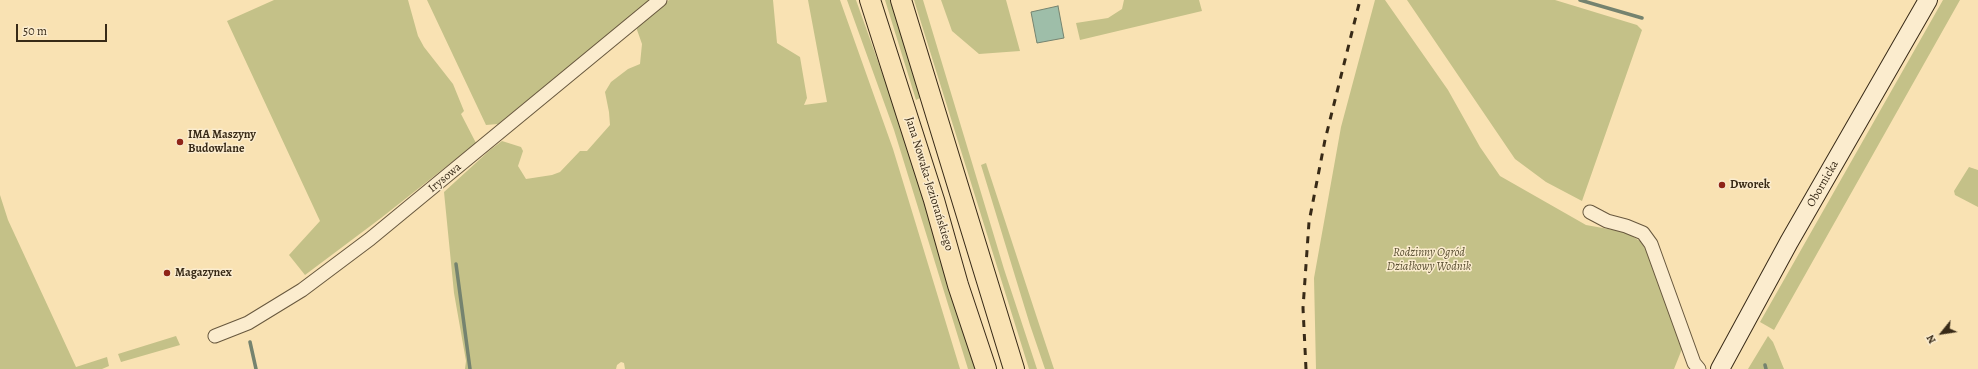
<!DOCTYPE html>
<meta charset="utf-8">
<style>
body{margin:0}
#map{position:relative;width:1978px;height:369px;overflow:hidden;background:#f9e2b3;font-family:Alegreya,serif}
canvas{display:block}
.north{position:absolute;left:1922px;top:313px;width:40px;height:40px;-webkit-text-stroke:3px #fbecce;paint-order:stroke;rotate:240deg;font-size:11px;font-weight:700;line-height:16px;text-align:center;color:#382a17}
.north::after{content:'';display:block;margin:auto;width:14px;height:18px;background:#382a17;clip-path:polygon(50% 0,100% 100%,50% 72%,0 100%)}
.scale{position:absolute;left:16px;top:24px;width:91px;height:18px;box-sizing:border-box;border:2px solid #382a17;border-top:0;padding-left:5px;font-size:12px;line-height:14px;white-space:nowrap;color:#382a17;-webkit-text-stroke:3px #fbecce;paint-order:stroke}
</style>
<div id="map">
<canvas width="1978" height="369"></canvas>
<div class="north">N</div>
<div class="scale">50 m</div>
</div>
<script>
const c = document.querySelector('canvas').getContext('2d');
c.lineJoin = 'round';
function fill(path, color) {
  c.fillStyle = color;
  c.fill(path, 'evenodd');
}
function poly(rows) {
  const path = new Path2D();
  for (const r of rows) {
    path.moveTo(r[0], r[1]);
    for (let i = 2; i < r.length; i += 2) path.lineTo(r[i], r[i + 1]);
  }
  return path;
}
function strokePath(path, color, width, dash) {
  c.strokeStyle = color;
  c.lineWidth = width;
  c.lineCap = dash ? 'butt' : 'round';
  c.setLineDash(dash || []);
  c.stroke(path);
}
function write(font, color, halo, rows, align = 'center') {
  c.font = font + ' Alegreya,serif';
  c.lineWidth = 3;
  c.setLineDash([]);
  c.textBaseline = 'middle';
  c.strokeStyle = halo;
  c.fillStyle = color;
  for (const [text, x, y, turn = 0] of rows) {
    c.save();
    c.translate(x, y);
    c.rotate((+turn || 0) * Math.PI / 180);
    c.textAlign = isNaN(turn) ? turn : align;
    if (halo) c.strokeText(text, 0, 0);
    c.fillText(text, 0, 0);
    c.restore();
  }
}
const green = poly([
 [274,0,408,0,418,36,424,47,453,84,464,111,461,114,476,143,381,218,305,275,289,255,320,221,227,21],
 [427,0,651,0,498,124,486,125],
 [669,0,773,0,777,43,800,57,807,98,804,105,827,102,808,0,840,0,893,149,960,369,625,369,624,363,621,362,617,365,616,369,465,369,466,361,454,293,444,192,490,150,502,141,521,147,523,151,518,166,526,179,552,175,560,172,580,151,587,151,610,125,609,112,605,92,611,82,628,69,640,64,642,44,636,27],
 [847,0,856,0,900,123,976,369,968,369,894,130],
 [885,0,892,0,922,97,916,100],
 [914,0,923,0,1004,269,1037,369,1029,369],
 [941,0,1006,0,1020,51,979,54,952,31],
 [1124,0,1199,0,1202,11,1080,40,1076,23,1108,18,1122,9],
 [1375,0,1385,0,1448,90,1480,147,1500,176,1586,225,1625,232,1640,241,1654,262,1682,349,1674,369,1316,369,1314,278,1341,127],
 [1407,0,1555,0,1637,25,1642,30,1582,201,1546,182,1515,159],
 [1943,0,1960,0,1774,330,1760,322],
 [986,163,1040,327,1054,369,1045,369,1030,325,981,165],
 [1969,167,1978,170,1978,207,1955,195,1954,191],
 [0,195,8,220,76,367,107,357,109,366,102,369,0,369],
 [176,336,180,345,121,362,118,354],
 [1768,336,1773,342,1784,369,1748,369]
]);
const water = poly([
 [1058,6,1064,38,1037,43,1031,12,1058,6]
]);
const stream = poly([
 [1580,0,1642,18],
 [456,264,470,369],
 [250,342,256,369],
 [1765,365,1766,369]
]);
const minor = poly([
 [1590,212,1607,221,1626,226,1643,233,1651,244,1694,363,1699,369],
 [215,336,248,323,302,290,370,239,660,0]
]);
const secondary = poly([
 [1720,369,1789,242,1928,0]
]);
const primary = poly([
 [870,0,934,200,958,285,986,369],
 [901,0,1014,369]
]);
const rail = poly([
 [1306,369,1303,308,1309,222,1325,140,1360,0]
]);
const markers = [
 [180,142,4,"#8f2418"],
 [1722,185,4,"#8f2418"],
 [167,273,4,"#8f2418"]
];
const poiNames = [
 ["IMA Maszyny",188,135],
 ["Budowlane",188,149],
 ["Dworek",1730,185],
 ["Magazynex",175,273]
];
const streetNames = [
 ["Irysowa",445,178,-40],
 ["Jana Nowaka-Jeziorańskiego",929,184,73],
 ["Obornicka",1823,184,-60]
];
const parkNames = [
 ["Rodzinny Ogród",1429,253],
 ["Działkowy Wodnik",1429,267]
];
fill(green, '#c4c188');
fill(water, '#9ebea9');
strokePath(water, '#75836f', 1);
strokePath(stream, '#75836f', 3.5);
strokePath(minor, '#68583e', 15);
strokePath(secondary, '#382a17', 20);
strokePath(primary, '#382a17', 22);
strokePath(minor, '#fbecce', 13);
strokePath(secondary, '#fbecce', 18);
strokePath(primary, '#f9e2b3', 20);
strokePath(rail, '#382a17', 3, [7, 7]);
for (const [x, y, r, color] of markers) {
  const dot = new Path2D();
  dot.arc(x, y, r, 0, 2 * Math.PI);
  c.fillStyle = color;
  c.fill(dot);
  strokePath(dot, '#fbecce', 1.5);
}
write('bold 12px', '#382a17', '#fbecce', poiNames, 'left');
write('12px', '#382a17', '#fbecce', streetNames);
write('italic 12px', '#5b5033', '#fbecce', parkNames);
</script>
